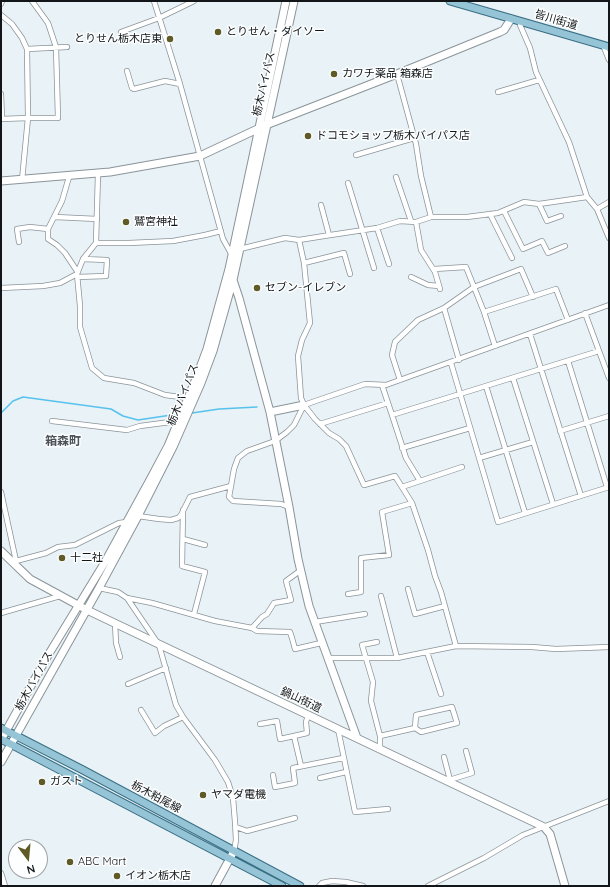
<!DOCTYPE html>
<meta charset="utf-8">
<style>
body{margin:0}
#map{position:relative;width:610px;height:887px;overflow:hidden;background:#e8f2f7;font-family:Quicksand,sans-serif}
canvas{display:block}
.frame{position:absolute;inset:0;border:2px solid #131618;pointer-events:none}
.north{position:absolute;left:8px;top:839px;width:40px;height:40px;box-sizing:border-box;background:#fcfeff;border:1px solid #9fa1a3;border-radius:50%;rotate:164deg;font-size:11px;font-weight:700;line-height:16px;text-align:center;color:#131618}
.north::after{content:'';display:block;margin:auto;width:14px;height:18px;background:#5f5a26;clip-path:polygon(50% 0,100% 100%,50% 72%,0 100%)}
</style>
<div id="map">
<canvas width="610" height="887"></canvas>
<div class="frame"></div>
<div class="north">N</div>
</div>
<script>
const c = document.querySelector('canvas').getContext('2d');
c.lineJoin = 'round';
function poly(rows) {
  const path = new Path2D();
  for (const r of rows) {
    path.moveTo(r[0], r[1]);
    for (let i = 2; i < r.length; i += 2) path.lineTo(r[i], r[i + 1]);
  }
  return path;
}
function strokePath(path, color, width, dash) {
  c.strokeStyle = color;
  c.lineWidth = width;
  c.lineCap = dash ? 'butt' : 'round';
  c.setLineDash(dash || []);
  c.stroke(path);
}
function write(font, color, halo, rows, align = 'center') {
  c.font = font + ' Quicksand,"Noto Sans JP",sans-serif';
  c.lineWidth = 3;
  c.setLineDash([]);
  c.textBaseline = 'middle';
  c.strokeStyle = halo;
  c.fillStyle = color;
  for (const [text, x, y, turn = 0] of rows) {
    c.save();
    c.translate(x, y);
    c.rotate((+turn || 0) * Math.PI / 180);
    c.textAlign = isNaN(turn) ? turn : align;
    if (halo) c.strokeText(text, 0, 0);
    c.fillText(text, 0, 0);
    c.restore();
  }
}
const stream = poly([
 [1,413,13,401,23,397,111,409,123,416,138,420,178,414],
 [192,413,219,409,257,407]
]);
const street = poly([
 [154,1,180,84,223,239,233,257],
 [1,4,2,1],
 [1,15,12,24,22,38,27,49,28,118,58,118,56,47,48,23,32,1],
 [522,22,520,25,530,48,536,72,569,142,587,197,597,209,609,238],
 [121,32,159,18,194,1],
 [603,45,609,60],
 [27,49,67,47],
 [127,71,132,88,134,89,165,81,180,84],
 [397,74,416,144,421,176,431,217],
 [498,92,539,80],
 [1,94,2,118],
 [1,119,28,118,22,180],
 [356,155,414,138],
 [69,177,62,201,48,229,48,239,57,245,65,253,77,271],
 [396,177,411,221],
 [348,183,374,268],
 [539,204,547,221,561,216],
 [321,205,329,235],
 [597,209,609,202],
 [504,211,523,249,542,241,548,253,565,246],
 [490,214,512,258],
 [55,217,97,219],
 [416,222,421,250,435,272,440,289],
 [377,228,389,264],
 [299,240,304,263,310,323,302,340,298,356,301,398,304,405,315,419,329,433,339,439,346,446,364,485,395,476,412,503,428,550,435,576,441,592,456,646],
 [19,242,17,229,30,227,48,229],
 [96,243,129,243,173,241,205,235,221,231],
 [240,249,285,238,299,240,324,236,377,228,400,221,416,222,431,217,467,217,498,213,524,202,539,204,587,197],
 [304,263,344,253,350,274],
 [434,269,466,267,484,312],
 [77,274,80,306,80,327,92,368,104,378,134,383,165,395,188,398],
 [77,277,106,276,107,260,83,259],
 [411,277,428,285,439,286],
 [1,288,43,286,60,283,77,274,83,259,96,243,98,174],
 [444,308,459,360],
 [585,313,609,378],
 [530,334,581,496],
 [495,346,484,312,556,289,568,320],
 [568,361,607,487],
 [451,363,498,522,609,487],
 [513,378,553,504],
 [400,380,392,355,395,342,418,320,444,308,474,287,521,269,533,297],
 [382,385,392,415,599,351],
 [486,386,525,513],
 [392,415,406,458,420,481],
 [52,421,127,430,140,426,178,421],
 [320,424,388,403],
 [560,431,609,416],
 [402,448,470,428],
 [479,458,533,442],
 [402,487,462,467],
 [1,492,16,561,14,563],
 [289,507,281,504,233,501,229,497,234,469,238,458,247,451,275,441,287,432,294,425,304,405,365,384,386,385,609,305],
 [183,510,182,566,205,572,194,614],
 [138,516,159,519,171,520,178,518,181,515,190,497,231,486],
 [183,539,205,545],
 [16,561,46,553,58,547,75,545,119,523,127,522],
 [99,588,118,592,127,598,152,603,215,621,252,628,262,617,267,614,274,603,291,600,286,581,301,570],
 [408,589,415,614,445,606],
 [348,594,361,592,361,558,389,555,382,512,412,503],
 [381,596,397,658],
 [127,598,159,645,176,705,183,717,215,760,228,782,233,798,235,822,236,840,234,851],
 [1,613,60,596],
 [315,622,365,614],
 [115,623,116,643,120,657],
 [252,628,257,631,290,632,292,638,295,649,321,643],
 [377,642,362,645,373,682,371,701,380,736],
 [427,652,441,694],
 [327,658,397,658,456,646,532,647,556,649,609,647],
 [128,684,166,668],
 [141,710,155,733,164,726,183,717],
 [260,724,277,721,280,739,294,736,301,766],
 [338,729,355,812,388,809],
 [294,736,307,733,306,722,308,715],
 [380,749,380,736,415,728,421,732,457,723,452,707,416,715,415,728],
 [444,757,450,780],
 [273,775,275,787,295,783,293,768,343,758],
 [320,778,346,772],
 [446,781,472,773,466,751],
 [236,827,247,831,295,818],
 [1,873,5,886],
 [319,886,322,883,332,881,346,882,363,886],
 [428,886,484,858,523,835,609,801]
]);
const secondary = poly([
 [1,181,110,172,200,156,266,125,397,74,500,32,504,30,511,19],
 [233,280,239,298,270,412,289,507,298,559,309,606,357,738],
 [270,412,304,405],
 [1,551,30,579,87,610,544,827,550,834,565,886],
 [1,740,47,657,105,562,151,478,168,446,195,381,207,349,229,269,286,1],
 [1,762,99,588,138,516,173,447,201,383,213,351,233,280,294,1],
 [215,886,234,851]
]);
const primary = poly([
 [450,1,609,47],
 [1,728,83,770,300,886],
 [1,739,282,886]
]);
const markers = [
 [218,32,4,"#5f5a26"],
 [170,39,4,"#5f5a26"],
 [334,74,4,"#5f5a26"],
 [308,136,4,"#5f5a26"],
 [126,222,4,"#5f5a26"],
 [257,288,4,"#5f5a26"],
 [62,558,4,"#5f5a26"],
 [42,782,4,"#5f5a26"],
 [203,795,4,"#5f5a26"],
 [70,862,4,"#5f5a26"],
 [117,876,4,"#5f5a26"]
];
const streetNames = [
 ["皆川街道",556,20,16],
 ["栃木バイパス",264,84,-77],
 ["栃木バイパス",183,395,-68],
 ["栃木バイパス",34,681,-61],
 ["鍋山街道",301,700,25],
 ["栃木粕尾線",156,797,28]
];
const poiNames = [
 ["とりせん・ダイソー",226,32],
 ["とりせん栃木店東",162,39,"right"],
 ["カワチ薬品 箱森店",342,74],
 ["ドコモショップ栃木バイパス店",316,136],
 ["鷲宮神社",134,222],
 ["セブン-イレブン",265,288],
 ["十二社",70,558],
 ["ガスト",50,782],
 ["ヤマダ電機",211,795],
 ["ABC Mart",78,862],
 ["イオン栃木店",125,876]
];
const neighbourhoodNames = [
 ["箱森町",63,441]
];
strokePath(stream, '#57c2ec', 1.5);
strokePath(street, '#8b9499', 6);
strokePath(secondary, '#8b9499', 9);
strokePath(primary, '#396e83', 9);
strokePath(street, '#fff', 4.5);
strokePath(secondary, '#fff', 7);
strokePath(primary, '#95c4d7', 7);
for (const [x, y, r, color] of markers) {
  const dot = new Path2D();
  dot.arc(x, y, r, 0, 2 * Math.PI);
  c.fillStyle = color;
  c.fill(dot);
  strokePath(dot, '#fcfeff', 1.5);
}
write('11px', '#131618', '#fcfeff', streetNames);
write('11px', '#131618', '#fcfeff', poiNames, 'left');
write('bold 12px', '#4c5458', '#fcfeff', neighbourhoodNames);
</script>
